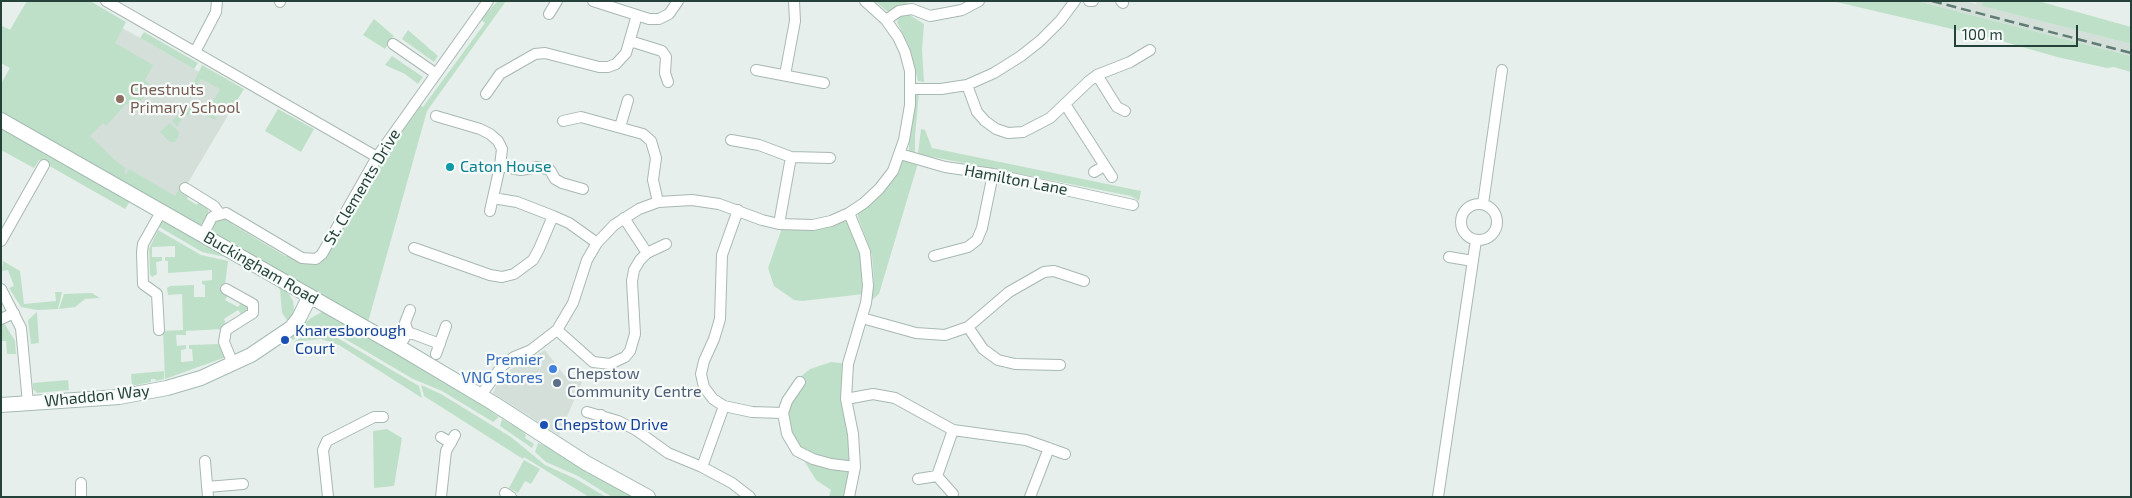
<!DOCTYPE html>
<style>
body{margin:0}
#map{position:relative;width:2132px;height:498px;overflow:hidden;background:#e6efeb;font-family:"Exo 2",sans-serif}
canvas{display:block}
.frame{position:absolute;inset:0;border:2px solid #24423a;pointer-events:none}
.scale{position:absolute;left:1954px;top:25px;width:124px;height:22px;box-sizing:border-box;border:2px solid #24423a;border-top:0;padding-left:6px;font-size:15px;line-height:18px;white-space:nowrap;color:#24423a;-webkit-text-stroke:4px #f7fbf9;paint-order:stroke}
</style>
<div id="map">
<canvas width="2132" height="498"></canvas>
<div class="frame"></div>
<div class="scale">100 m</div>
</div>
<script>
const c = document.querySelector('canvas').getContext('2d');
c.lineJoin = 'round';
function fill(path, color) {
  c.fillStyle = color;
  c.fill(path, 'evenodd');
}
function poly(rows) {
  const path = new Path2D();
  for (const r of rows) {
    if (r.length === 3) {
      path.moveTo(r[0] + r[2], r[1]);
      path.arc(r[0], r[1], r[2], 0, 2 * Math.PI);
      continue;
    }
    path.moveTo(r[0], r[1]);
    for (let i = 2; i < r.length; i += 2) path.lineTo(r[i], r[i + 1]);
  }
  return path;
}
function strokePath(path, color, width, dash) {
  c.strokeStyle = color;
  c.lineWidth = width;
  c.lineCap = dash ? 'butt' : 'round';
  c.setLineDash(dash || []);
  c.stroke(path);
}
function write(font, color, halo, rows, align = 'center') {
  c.font = font + ' "Exo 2",sans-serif';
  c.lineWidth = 4.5;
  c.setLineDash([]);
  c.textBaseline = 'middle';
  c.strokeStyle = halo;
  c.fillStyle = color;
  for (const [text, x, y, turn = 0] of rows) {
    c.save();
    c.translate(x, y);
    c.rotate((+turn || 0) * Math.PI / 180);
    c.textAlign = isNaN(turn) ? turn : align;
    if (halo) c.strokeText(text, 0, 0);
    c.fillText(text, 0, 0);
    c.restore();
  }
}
const built = poly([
 [27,1,75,1,240,95,176,203,78,147,1,84,10,68,1,63,1,28,2,26,10,30],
 [1917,1,1965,1,1976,4,1977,1,1980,1,1983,2,1983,6,2131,44,2131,56],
 [545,350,564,375,582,382,559,435,493,393,501,375]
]);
const green = poly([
 [27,1,90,1,126,22,115,43,153,65,145,80,153,88,136,106,126,104,106,126,103,123,90,136,117,162,126,168,124,173,126,174,129,169,175,196,179,189,184,190,190,194,187,199,197,205,200,200,207,204,209,215,205,223,199,225,1,112,1,84,10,68,1,63,1,28,2,26,10,30],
 [498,1,506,1,427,111,368,322,219,239,213,232,213,225,216,219,223,217,230,219,232,224,285,256,290,255,305,263,314,263,372,171,418,104,423,107,485,23,480,19],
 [875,1,909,1,905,5,891,11,887,11],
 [1832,1,1917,1,2131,56,2131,72,2114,67,2107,68,2057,57,1991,38],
 [1980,1,2038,1,2131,27,2131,44,1982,6,1983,2],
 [908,14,924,24,922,50,924,82,918,81,909,46,897,22,900,16],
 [374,19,394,36,385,49,363,35],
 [408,30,438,56,434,62,402,39],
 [144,32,198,63,194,69,140,38],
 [392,56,423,77,418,84,405,74,385,65],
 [202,65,244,89,230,112,219,106,214,116,217,118,215,120,202,113,205,107,209,109,220,89,201,79,190,98,187,97],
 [919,93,915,136,915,154,909,152,909,142,916,94],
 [191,102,201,108,199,111,193,108,188,116,184,114,177,127,172,121],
 [278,109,314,129,301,152,265,131],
 [170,123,179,132,178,138,175,142,170,142,160,132],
 [1,126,131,200,125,209,39,160,34,168,1,150],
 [921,129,925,130,932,148,1141,191,1139,201,1131,196,918,154],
 [906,159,918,163,879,294,871,301,874,285,872,255,858,217,858,213,901,162],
 [164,221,281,286,289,294,293,301,294,310,290,324,282,313,280,290,278,286,230,258,202,252,156,225],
 [845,221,850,225,863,259,864,294,802,301,794,300,774,286,768,268,782,228],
 [158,230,201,255,228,261,224,293,228,295,225,300,238,307,241,303,247,306,248,309,242,315,238,310,224,319,226,324,222,329,186,331,186,335,176,335,177,346,186,345,186,349,181,350,181,362,193,361,192,349,189,349,189,345,220,344,226,357,165,379,163,331,183,330,182,294,168,295,167,288,170,286,194,285,194,297,205,297,205,285,202,284,202,281,212,280,212,270,168,273,168,261,165,261,165,257,175,257,175,246,152,247,152,257,162,257,162,261,156,262,157,274,152,277,150,274,149,249],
 [3,261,20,271,24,304,56,301,55,292,62,292,58,309,37,310,21,307,9,288,14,286,8,270,2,271],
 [92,293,100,298,85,299,75,307,59,309,64,294],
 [37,312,39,343,31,344,28,320],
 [322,312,330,313,491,407,489,410,499,417,493,422,442,391,413,379,330,330,320,327,305,331,293,340,289,335,311,318],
 [4,323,15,341,16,354,7,354,6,341,1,341,1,324],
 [320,331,329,333,419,386,422,398,339,345,321,339,294,342,307,334],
 [831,362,848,364,855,467,813,459,787,434,787,401,799,378,810,369],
 [164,371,164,379,156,381,155,379,151,379,151,382,132,386,131,374],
 [68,380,69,390,37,393,33,389,33,383],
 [421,385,441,394,511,437,545,465,576,479,606,497,589,497,524,457,523,459,424,396],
 [502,419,512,425,514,423,526,435,525,438,534,444,532,448,500,426],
 [387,429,402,438,394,486,374,488,373,431],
 [538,443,555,449,639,497,612,497,578,476,546,462,535,452],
 [803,459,849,470,850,475,846,497,829,497,831,490,816,480],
 [524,460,540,469,531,484,525,481,518,493,509,488]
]);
const street = poly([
 [106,1,377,157],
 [593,1,649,19,659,19,669,14,678,1],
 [1089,1,1093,1],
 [1121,1,1123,3],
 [280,2,280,1],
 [549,14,557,1],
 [886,20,899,11,912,9,930,16,962,10,979,1],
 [630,41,662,51,666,57,665,73,668,82],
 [393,44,435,73],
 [195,52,216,12,217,1],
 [756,70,824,83],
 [785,75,795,21,794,1],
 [1097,75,1117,107,1125,111],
 [967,85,977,112,985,121,996,129,1008,133,1023,132,1050,118,1089,81,1097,75,1130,62,1150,50],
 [911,89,941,89,967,85,994,73,1021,56,1040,41,1060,21,1075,1],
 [486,94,500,74,535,54,545,53,599,67,608,67,616,64,626,53,637,15],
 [1065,104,1112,177],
 [436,116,480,129,490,134,498,141,502,149,500,166],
 [563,121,581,117,643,134,651,141,656,158,653,180,658,202],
 [620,127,628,100],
 [731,140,759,145,791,157,830,158],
 [900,154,945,167,993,174,1133,205],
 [1094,172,1104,166],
 [185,188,214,206,219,213],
 [493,198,517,202,553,216,569,223,597,243],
 [1479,222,18],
 [1483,204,1502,70],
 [738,210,722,255,720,319,714,339,704,361,701,374,704,387,713,399,724,406,752,412,783,413,787,434,797,451,813,459,831,464,855,467],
 [490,211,500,166,521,170,538,167,550,170,555,179,562,183,583,189],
 [849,213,865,252,868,286,866,303,848,364,846,399,853,434,855,467,849,497],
 [779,224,791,157],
 [203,235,212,217,226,213,302,258,316,259,322,254,377,157,488,1],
 [1,241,44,165],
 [414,248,490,275,502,277,514,274,533,260,539,249,553,216],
 [647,253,666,244],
 [934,256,968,247,977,240,982,228,993,174],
 [1449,257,1473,261],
 [1,289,21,328,28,403],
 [226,289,253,304,253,313,226,330,224,342,233,364],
 [862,318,916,333,945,335,968,327,1009,292,1044,272,1054,271,1084,281],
 [1,319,14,313],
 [968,327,983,349,998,360,1015,364,1060,365],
 [159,330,157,294,143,284,142,252,143,244,161,212],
 [557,330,593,362,610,364,625,357,630,351,635,334,632,281,634,270,640,260,647,253,624,218],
 [408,332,405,323,410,310],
 [399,347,408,332,440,344],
 [436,354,446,326],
 [481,395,502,366,514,357,531,350,557,330,573,303,587,260,597,243,614,225,639,209,658,202,692,200,719,204,762,220,779,224,813,225,831,221,849,213,864,203,879,189,893,171,904,140,910,105,910,71,905,52,898,37,886,20,865,1],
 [846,399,873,394,895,398,953,430,1026,440,1065,454],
 [724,406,702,467,732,483,750,497],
 [587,412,618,421,636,430,668,453,702,467],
 [783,413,787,401,800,382],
 [597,426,601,415],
 [441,437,451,443],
 [205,461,208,497],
 [937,476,953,430],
 [918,479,937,476,953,494],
 [81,483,81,497],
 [207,487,243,484],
 [505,493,511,497],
 [328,497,323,450,327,441,374,417,383,417],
 [441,497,446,451,455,435],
 [1030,497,1049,448],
 [1438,497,1476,240]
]);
const secondary = poly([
 [1,120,399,347,493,403,586,463,648,497],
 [1,405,119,397,167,388,201,378,251,355,291,328,299,318,310,296]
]);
const rail = poly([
 [1932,1,2131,53]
]);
const markers = [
 [120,99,5,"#8d6e63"],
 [450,167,5,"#0f9aa8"],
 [285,340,5,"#1a4fb4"],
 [553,369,5,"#3f7fe0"],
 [557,383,5,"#5c6f8a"],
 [544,425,5,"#1a4fb4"]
];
const educationNames = [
 ["Chestnuts",130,90],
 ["Primary School",130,108]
];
const cultureNames = [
 ["Caton House",460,167]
];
const streetNames = [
 ["Hamilton Lane",1016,180,11],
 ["St. Clements Drive",362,187,-59],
 ["Buckingham Road",261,268,30],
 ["Whaddon Way",97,396,-6]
];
const transitNames = [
 ["Knaresborough",295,331],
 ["Court",295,349],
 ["Chepstow Drive",554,425]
];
const shopNames = [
 ["Premier",543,360],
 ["VNG Stores",543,378]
];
const serviceNames = [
 ["Chepstow",567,374],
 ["Community Centre",567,392]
];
fill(built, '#d4dfda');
fill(green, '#bfe0c8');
strokePath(street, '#a8b8b2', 12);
strokePath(secondary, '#a4bbb3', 16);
strokePath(street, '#fff', 10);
strokePath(secondary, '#fff', 14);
strokePath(rail, '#5f7d75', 2.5, [10, 5]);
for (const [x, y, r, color] of markers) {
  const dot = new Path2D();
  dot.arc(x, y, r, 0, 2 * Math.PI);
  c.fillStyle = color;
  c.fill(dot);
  strokePath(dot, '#f7fbf9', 2);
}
write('16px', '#785e54', '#f7fbf9', educationNames, 'left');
write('16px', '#0d838f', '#f7fbf9', cultureNames, 'left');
write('16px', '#24423a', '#f7fbf9', streetNames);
write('16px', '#164399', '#f7fbf9', transitNames, 'left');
write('16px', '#366cbe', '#f7fbf9', shopNames, 'right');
write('16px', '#4e5e75', '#f7fbf9', serviceNames, 'left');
</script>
